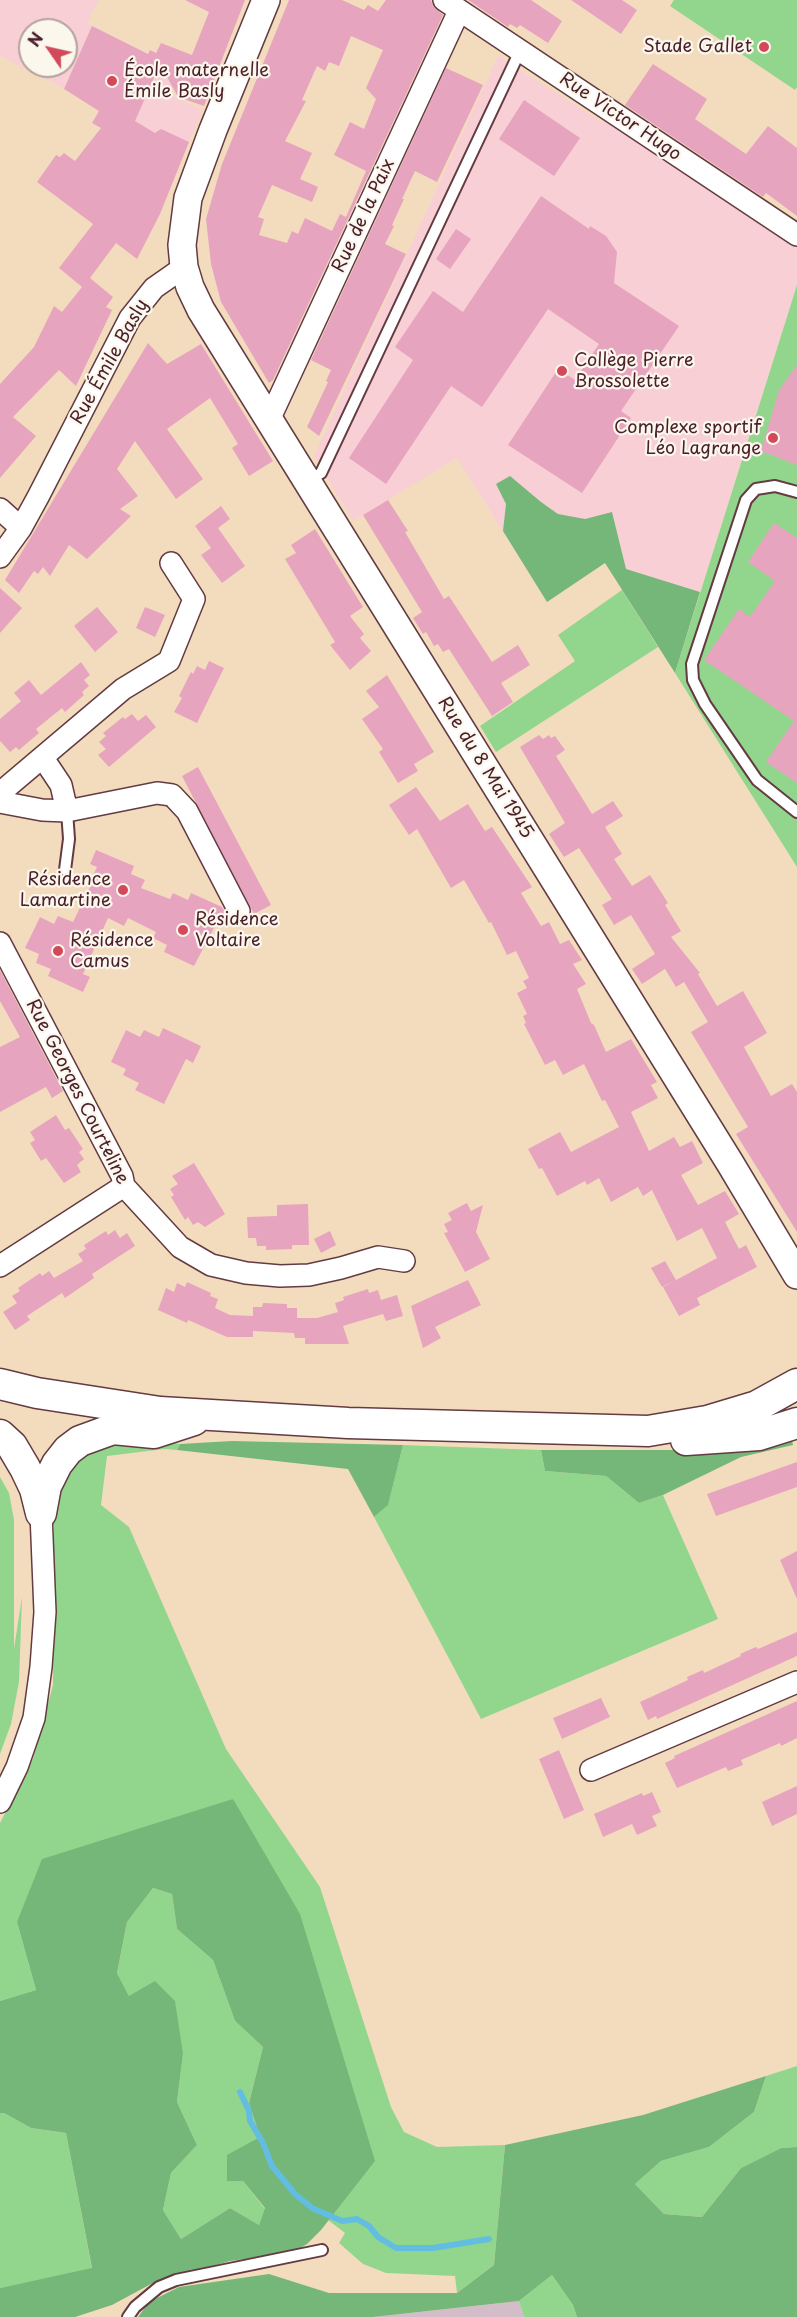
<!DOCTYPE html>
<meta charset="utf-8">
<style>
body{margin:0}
#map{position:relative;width:797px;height:2317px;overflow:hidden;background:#f3dcbe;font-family:"Playpen Sans",sans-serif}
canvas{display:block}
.north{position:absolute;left:18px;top:18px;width:60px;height:60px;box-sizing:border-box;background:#fbf7ec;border:2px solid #b4a19f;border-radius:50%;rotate:304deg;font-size:16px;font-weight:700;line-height:24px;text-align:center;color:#4a1f2b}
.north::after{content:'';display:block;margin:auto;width:21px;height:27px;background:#d1495b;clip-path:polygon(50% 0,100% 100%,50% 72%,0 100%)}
</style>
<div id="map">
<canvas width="797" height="2317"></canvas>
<div class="north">N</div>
</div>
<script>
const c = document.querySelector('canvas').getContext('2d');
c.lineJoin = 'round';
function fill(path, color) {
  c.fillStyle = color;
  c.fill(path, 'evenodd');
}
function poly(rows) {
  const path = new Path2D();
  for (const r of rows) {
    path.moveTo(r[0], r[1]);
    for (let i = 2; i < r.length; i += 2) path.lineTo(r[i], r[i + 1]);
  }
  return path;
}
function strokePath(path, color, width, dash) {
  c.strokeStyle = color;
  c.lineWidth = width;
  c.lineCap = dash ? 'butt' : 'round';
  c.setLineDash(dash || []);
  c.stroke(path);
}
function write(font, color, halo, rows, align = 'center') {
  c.font = font + ' "Playpen Sans",sans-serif';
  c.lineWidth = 4.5;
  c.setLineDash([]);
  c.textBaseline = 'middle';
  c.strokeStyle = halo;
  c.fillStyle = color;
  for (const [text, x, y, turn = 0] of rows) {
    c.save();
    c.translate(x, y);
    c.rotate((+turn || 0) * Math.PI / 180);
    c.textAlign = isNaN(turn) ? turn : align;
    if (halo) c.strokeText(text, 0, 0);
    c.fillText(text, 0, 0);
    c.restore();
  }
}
const built = poly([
 [0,0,99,0,87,23,172,67,174,85,172,93,176,98,203,110,181,161,58,85,0,56],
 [30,30,66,30,66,66,30,66],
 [498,56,604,123,608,118,797,246,797,285,700,592,604,563,547,602,457,458,353,521,314,456]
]);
const industrial = poly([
 [519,2301,524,2317,373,2317]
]);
const green = poly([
 [674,0,797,0,797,87,795,90,670,6],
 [797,285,797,867,675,673],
 [622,590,658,647,496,752,480,726,575,661,558,635],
 [147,1439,180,1444,177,1450,164,1449,107,1456,101,1505,129,1527,226,1749,320,1887,391,2107,404,2132,437,2147,505,2145,494,2265,457,2293,455,2276,386,2273,363,2264,339,2243,345,2233,328,2220,374,2160,233,1799,17,1922,36,1990,0,2001,0,1823,33,1759,53,1685,54,1497,59,1475,87,1445],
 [403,1445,541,1450,545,1471,606,1476,639,1503,663,1495,718,1619,481,1719,374,1517,388,1504],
 [0,1477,9,1493,14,1520,14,1649,22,1597,19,1682,11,1724,0,1754],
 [153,1888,172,1894,177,1929,213,1960,235,2021,263,2047,249,2103,260,2137,243,2181,265,2209,259,2225,230,2208,181,2239,163,2210,171,2173,197,2145,177,2102,183,2054,129,1996,117,1973,127,1922],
 [797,2066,797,2147,781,2148,741,2168,702,2217,664,2214,635,2184,661,2161,709,2147,754,2112,766,2076],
 [0,2113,4,2113,31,2128,66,2133,92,2269,0,2288],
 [552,2275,573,2305,577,2317,524,2317,519,2301]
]);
const forest = poly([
 [510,476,541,502,558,514,585,519,612,512,626,569,700,592,675,673,605,563,547,602,503,531,506,504,496,484],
 [791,1436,793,1445,741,1457,663,1495,639,1503,606,1476,545,1471,541,1450,715,1450],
 [232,1441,403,1445,388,1505,374,1517,348,1469,177,1450,180,1444],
 [233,1799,300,1914,375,2161,321,2230,307,2244,292,2253,230,2261,151,2284,112,2305,75,2317,0,2317,0,2288,92,2268,66,2133,31,2128,4,2113,0,2113,0,2001,36,1990,17,1922,42,1859],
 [153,1888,172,1894,177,1929,213,1960,235,2021,263,2047,249,2103,260,2137,227,2155,227,2181,243,2181,265,2208,259,2225,230,2208,181,2239,163,2210,171,2173,197,2145,177,2102,183,2054,175,2001,155,1981,129,1996,117,1973,127,1922],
 [766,2076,754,2112,709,2147,661,2161,635,2184,664,2214,702,2217,741,2168,781,2148,797,2147,797,2317,577,2317,573,2305,552,2275,519,2301,373,2317,138,2317,149,2302,179,2287,269,2274,329,2293,457,2293,494,2265,505,2145,643,2115]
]);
const stream = poly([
 [240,2092,249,2111,250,2121,263,2143,272,2166,295,2194,312,2208,342,2221,357,2219,369,2226,378,2237,396,2248,433,2248,489,2239]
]);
const building = poly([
 [185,0,245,0,204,106,178,97,160,64,135,121,155,133,161,129,189,142,160,214,137,259,116,243,90,278,113,297,106,307,112,310,76,386,59,370,13,417,36,436,0,478,0,384,34,347,54,306,62,312,82,287,59,268,93,224,37,182,56,155,60,157,64,153,75,161,101,128,92,123,99,111,64,89,92,26,148,54,150,50,156,53,161,43,192,55,209,12],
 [289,0,342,0,364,10,368,5,378,11,386,0,431,0,433,6,443,15,273,380,269,383,221,302,211,264,206,219,222,164],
 [351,36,383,50,366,88,376,99,364,129,350,122,334,155,366,171,346,217,340,214,332,231,305,218,298,234,292,231,287,243,259,235,264,219,258,217,272,185,312,202,318,187,300,179,312,153,285,141,306,101,302,100,317,66,325,71,329,62,339,66],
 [468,0,531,0,562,21,548,43,520,25,517,28,510,24,508,27],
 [571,0,622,0,637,10,621,34],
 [653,64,707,99,695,119,746,154,768,126,797,148,797,216,766,193,763,197,625,105],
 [446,68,483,85,437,182,415,171,402,199,404,199,392,225,394,226,385,244,406,254,319,436,307,427,328,382,326,381,331,370,311,360],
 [524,100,580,138,554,176,499,139],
 [541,196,589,229,590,226,606,236,617,252,614,283,679,326,621,411,631,418,582,493,508,445,558,369,575,380,599,344,548,309,482,407,451,386,386,484,349,458,413,360,395,347,433,291,463,312],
 [456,229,471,239,450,269,436,259],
 [148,343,167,364,201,344,273,461,249,476,232,448,238,444,210,398,167,429,203,479,176,499,135,441,117,469,138,496,120,509,131,516,87,559,69,545,50,576,43,567,38,574,34,571,19,593,5,580],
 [797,365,797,465,761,451,779,390],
 [388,500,408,531,405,532,444,599,449,596,492,662,518,645,530,665,501,683,513,702,492,716,449,649,443,652,438,644,434,646,426,632,423,634,413,618,422,612,363,515],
 [221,506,230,519,218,528,245,566,222,583,201,555,211,548,195,526],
 [774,523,797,538,797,783,766,762,794,721,704,660,739,609,750,617,775,581,748,562],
 [315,529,363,607,350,616,364,634,360,638,371,651,350,670,330,645,335,642,285,559,296,553,291,545],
 [0,588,22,608,0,633],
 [97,607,118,632,95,652,74,626],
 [145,607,165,615,155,637,136,628],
 [209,661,224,668,197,723,174,712,182,698,179,696,191,672,193,674,197,666,205,670],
 [81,662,90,675,84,680,89,686,82,692,84,695,65,712,62,708,36,729,39,733,19,750,16,747,10,752,0,741,0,719,21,701,14,693,29,680,41,695],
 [387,675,434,752,414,764,418,771,398,783,379,752,383,749,362,719,379,707,366,691],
 [132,714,138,721,146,715,156,727,109,767,98,755,106,749,99,742,106,736,103,733,123,717,125,719],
 [539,735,543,739,549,735,551,738,555,736,565,750,556,756,592,814,613,801,623,816,605,827,622,854,614,859,632,886,650,875,668,903,665,905,681,931,671,937,700,973,698,974,717,1006,743,991,767,1033,744,1047,771,1096,792,1084,797,1092,797,1232,736,1134,748,1127,691,1032,708,1022,684,982,676,987,665,969,642,984,632,969,655,954,631,915,614,925,602,905,612,899,579,848,564,857,549,834,565,823,520,747],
 [198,767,271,905,254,914,182,776],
 [416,787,440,821,468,804,485,831,492,827,532,887,521,893,541,926,549,922,560,944,569,940,582,960,573,964,586,984,577,989,591,1023,594,1025,606,1052,631,1039,657,1082,651,1085,658,1098,631,1112,649,1151,674,1137,680,1147,692,1141,703,1163,681,1175,698,1205,725,1191,739,1214,725,1222,739,1249,746,1245,757,1267,697,1298,700,1305,679,1316,663,1287,717,1258,702,1228,677,1241,652,1190,643,1196,638,1187,611,1202,599,1178,587,1185,585,1181,557,1196,542,1168,539,1169,528,1149,560,1132,571,1152,619,1127,605,1100,602,1101,584,1064,563,1075,555,1060,545,1065,524,1024,526,1023,523,1016,527,1014,517,993,527,988,523,981,529,978,516,951,507,955,491,922,489,923,464,880,451,888,417,829,409,835,389,805],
 [96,850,134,866,131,874,145,880,141,888,170,899,173,893,188,900,191,893,222,907,228,917,224,925,217,922,194,966,164,952,167,945,153,938,156,932,128,918,124,926,108,918,83,974,90,977,83,992,48,976,51,969,36,963,39,954,25,948,40,917,54,924,58,916,73,922,92,883,90,882,97,867,90,864],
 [0,970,63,1091,52,1098,46,1087,0,1112,0,1047,20,1037,0,1001],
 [163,1028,201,1046,193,1063,186,1059,164,1104,135,1090,139,1083,123,1075,126,1069,111,1062,126,1030,140,1037,144,1030,159,1037],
 [56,1115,65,1130,69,1128,83,1149,79,1152,84,1159,77,1165,81,1172,64,1183,46,1158,41,1161,30,1143,35,1140,30,1132],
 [194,1163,225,1214,205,1227,198,1222,193,1225,188,1217,185,1220,171,1197,174,1195,170,1189,178,1184,172,1176],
 [467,1203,471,1211,483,1205,476,1232,490,1259,465,1272,444,1233,448,1232,444,1224,452,1220,448,1213],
 [308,1204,309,1245,292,1245,292,1249,266,1250,266,1246,257,1246,256,1238,248,1238,247,1217,277,1216,277,1205],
 [115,1230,120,1238,127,1233,135,1246,92,1274,94,1278,65,1298,62,1293,27,1316,30,1320,15,1330,3,1312,17,1303,12,1296,20,1291,18,1288,40,1273,42,1276,49,1271,54,1278,83,1261,78,1254,86,1249,84,1245,106,1231,108,1235],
 [330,1231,336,1245,321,1253,314,1239],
 [665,1261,676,1280,662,1287,651,1268],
 [468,1280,481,1305,435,1327,441,1338,423,1348,411,1306],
 [187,1282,211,1293,210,1296,218,1299,215,1308,230,1315,253,1316,253,1307,262,1307,263,1303,287,1304,287,1308,297,1308,297,1318,317,1318,338,1312,335,1303,344,1300,343,1297,368,1289,369,1293,378,1290,381,1300,397,1295,403,1316,386,1321,383,1314,343,1326,349,1344,305,1344,305,1338,295,1338,294,1333,253,1331,253,1337,227,1337,188,1320,187,1323,158,1310,166,1288,174,1292,177,1283,185,1287],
 [797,1462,797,1487,716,1516,707,1494],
 [797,1551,797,1599,780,1560],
 [797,1632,797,1656,657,1719,656,1716,648,1720,640,1702,688,1680,687,1677,703,1670,704,1673,741,1656,740,1654,749,1650,756,1647,758,1649],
 [601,1698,610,1717,562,1739,553,1718],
 [797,1701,797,1738,781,1746,780,1743,741,1760,743,1765,728,1771,726,1767,677,1788,665,1763,675,1758,674,1756],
 [559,1750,584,1810,564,1819,539,1759],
 [797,1786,797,1814,772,1826,762,1802],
 [652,1792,661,1812,652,1816,657,1826,637,1835,632,1824,603,1837,594,1814,642,1793,643,1796]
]);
const service = poly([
 [308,481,321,473,520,51],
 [797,492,775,486,756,489,746,500,692,664,693,680,705,704,757,780,797,812],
 [65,870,69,839,67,811],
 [128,2317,135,2307,159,2287,176,2280,322,2250]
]);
const minor = poly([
 [444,0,797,235],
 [269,420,459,11],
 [0,509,21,528],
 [0,557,21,528,38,497,130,318,154,288,184,267],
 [43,758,61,785,67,811],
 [0,793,123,689,169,661,194,599,171,563],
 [0,802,42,810,67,811,157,793,172,795,187,811,239,911],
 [0,943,122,1176,124,1186,180,1247,211,1265,246,1273,280,1276,309,1275,341,1268,378,1257,404,1261],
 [0,1266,124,1186],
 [591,1770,797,1682],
 [0,1802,17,1767,34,1718,41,1667,45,1612,41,1513]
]);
const tertiary = poly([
 [266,0,213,130,188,198,182,245,184,267,190,287,201,310,730,1163,797,1275]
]);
const secondary = poly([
 [0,1384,37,1393,160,1412,348,1423,648,1431,707,1421,757,1406,797,1384],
 [0,1435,12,1446,25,1468,35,1489,41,1513],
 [686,1440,759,1435,797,1423],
 [41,1513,46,1486,57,1464,68,1450,80,1441,113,1429,154,1433,194,1420]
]);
const markers = [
 [764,47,6,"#d1495b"],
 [112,81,6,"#d1495b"],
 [562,371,6,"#d1495b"],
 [773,438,6,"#d1495b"],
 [123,890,6,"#d1495b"],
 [183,930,6,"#d1495b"],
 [58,951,6,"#d1495b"]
];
const poiNames = [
 ["Stade Gallet",752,47,"right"],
 ["École maternelle",124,71],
 ["Émile Basly",124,92],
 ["Collège Pierre",574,361],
 ["Brossolette",574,382],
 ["Complexe sportif",761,428,"right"],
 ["Léo Lagrange",761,449,"right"],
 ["Résidence",111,880,"right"],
 ["Lamartine",111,901,"right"],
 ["Résidence",195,920],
 ["Voltaire",195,941],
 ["Résidence",70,941],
 ["Camus",70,962]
];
const streetNames = [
 ["Rue Victor Hugo",620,117,34],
 ["Rue de la Paix",364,216,-65],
 ["Rue Émile Basly",110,362,-61],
 ["Rue du 8 Mai 1945",485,768,58],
 ["Rue Georges Courteline",77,1092,63]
];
fill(built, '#f7cfd5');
fill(industrial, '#d2bdc8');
fill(green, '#92d68e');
fill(forest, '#75b779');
strokePath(stream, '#63bde1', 6);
fill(building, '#e7a4bf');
strokePath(service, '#633b41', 14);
strokePath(minor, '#633b41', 24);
strokePath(tertiary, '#633b41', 30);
strokePath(secondary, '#633b41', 33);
strokePath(service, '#fff', 10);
strokePath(minor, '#fff', 21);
strokePath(tertiary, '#fff', 27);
strokePath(secondary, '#fff', 30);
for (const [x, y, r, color] of markers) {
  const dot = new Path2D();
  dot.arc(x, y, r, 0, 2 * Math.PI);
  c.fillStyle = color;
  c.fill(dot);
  strokePath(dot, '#fbf7ec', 2);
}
write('18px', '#4a1f2b', '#fbf7ec', poiNames, 'left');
write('18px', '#4a1f2b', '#fbf7ec', streetNames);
</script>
